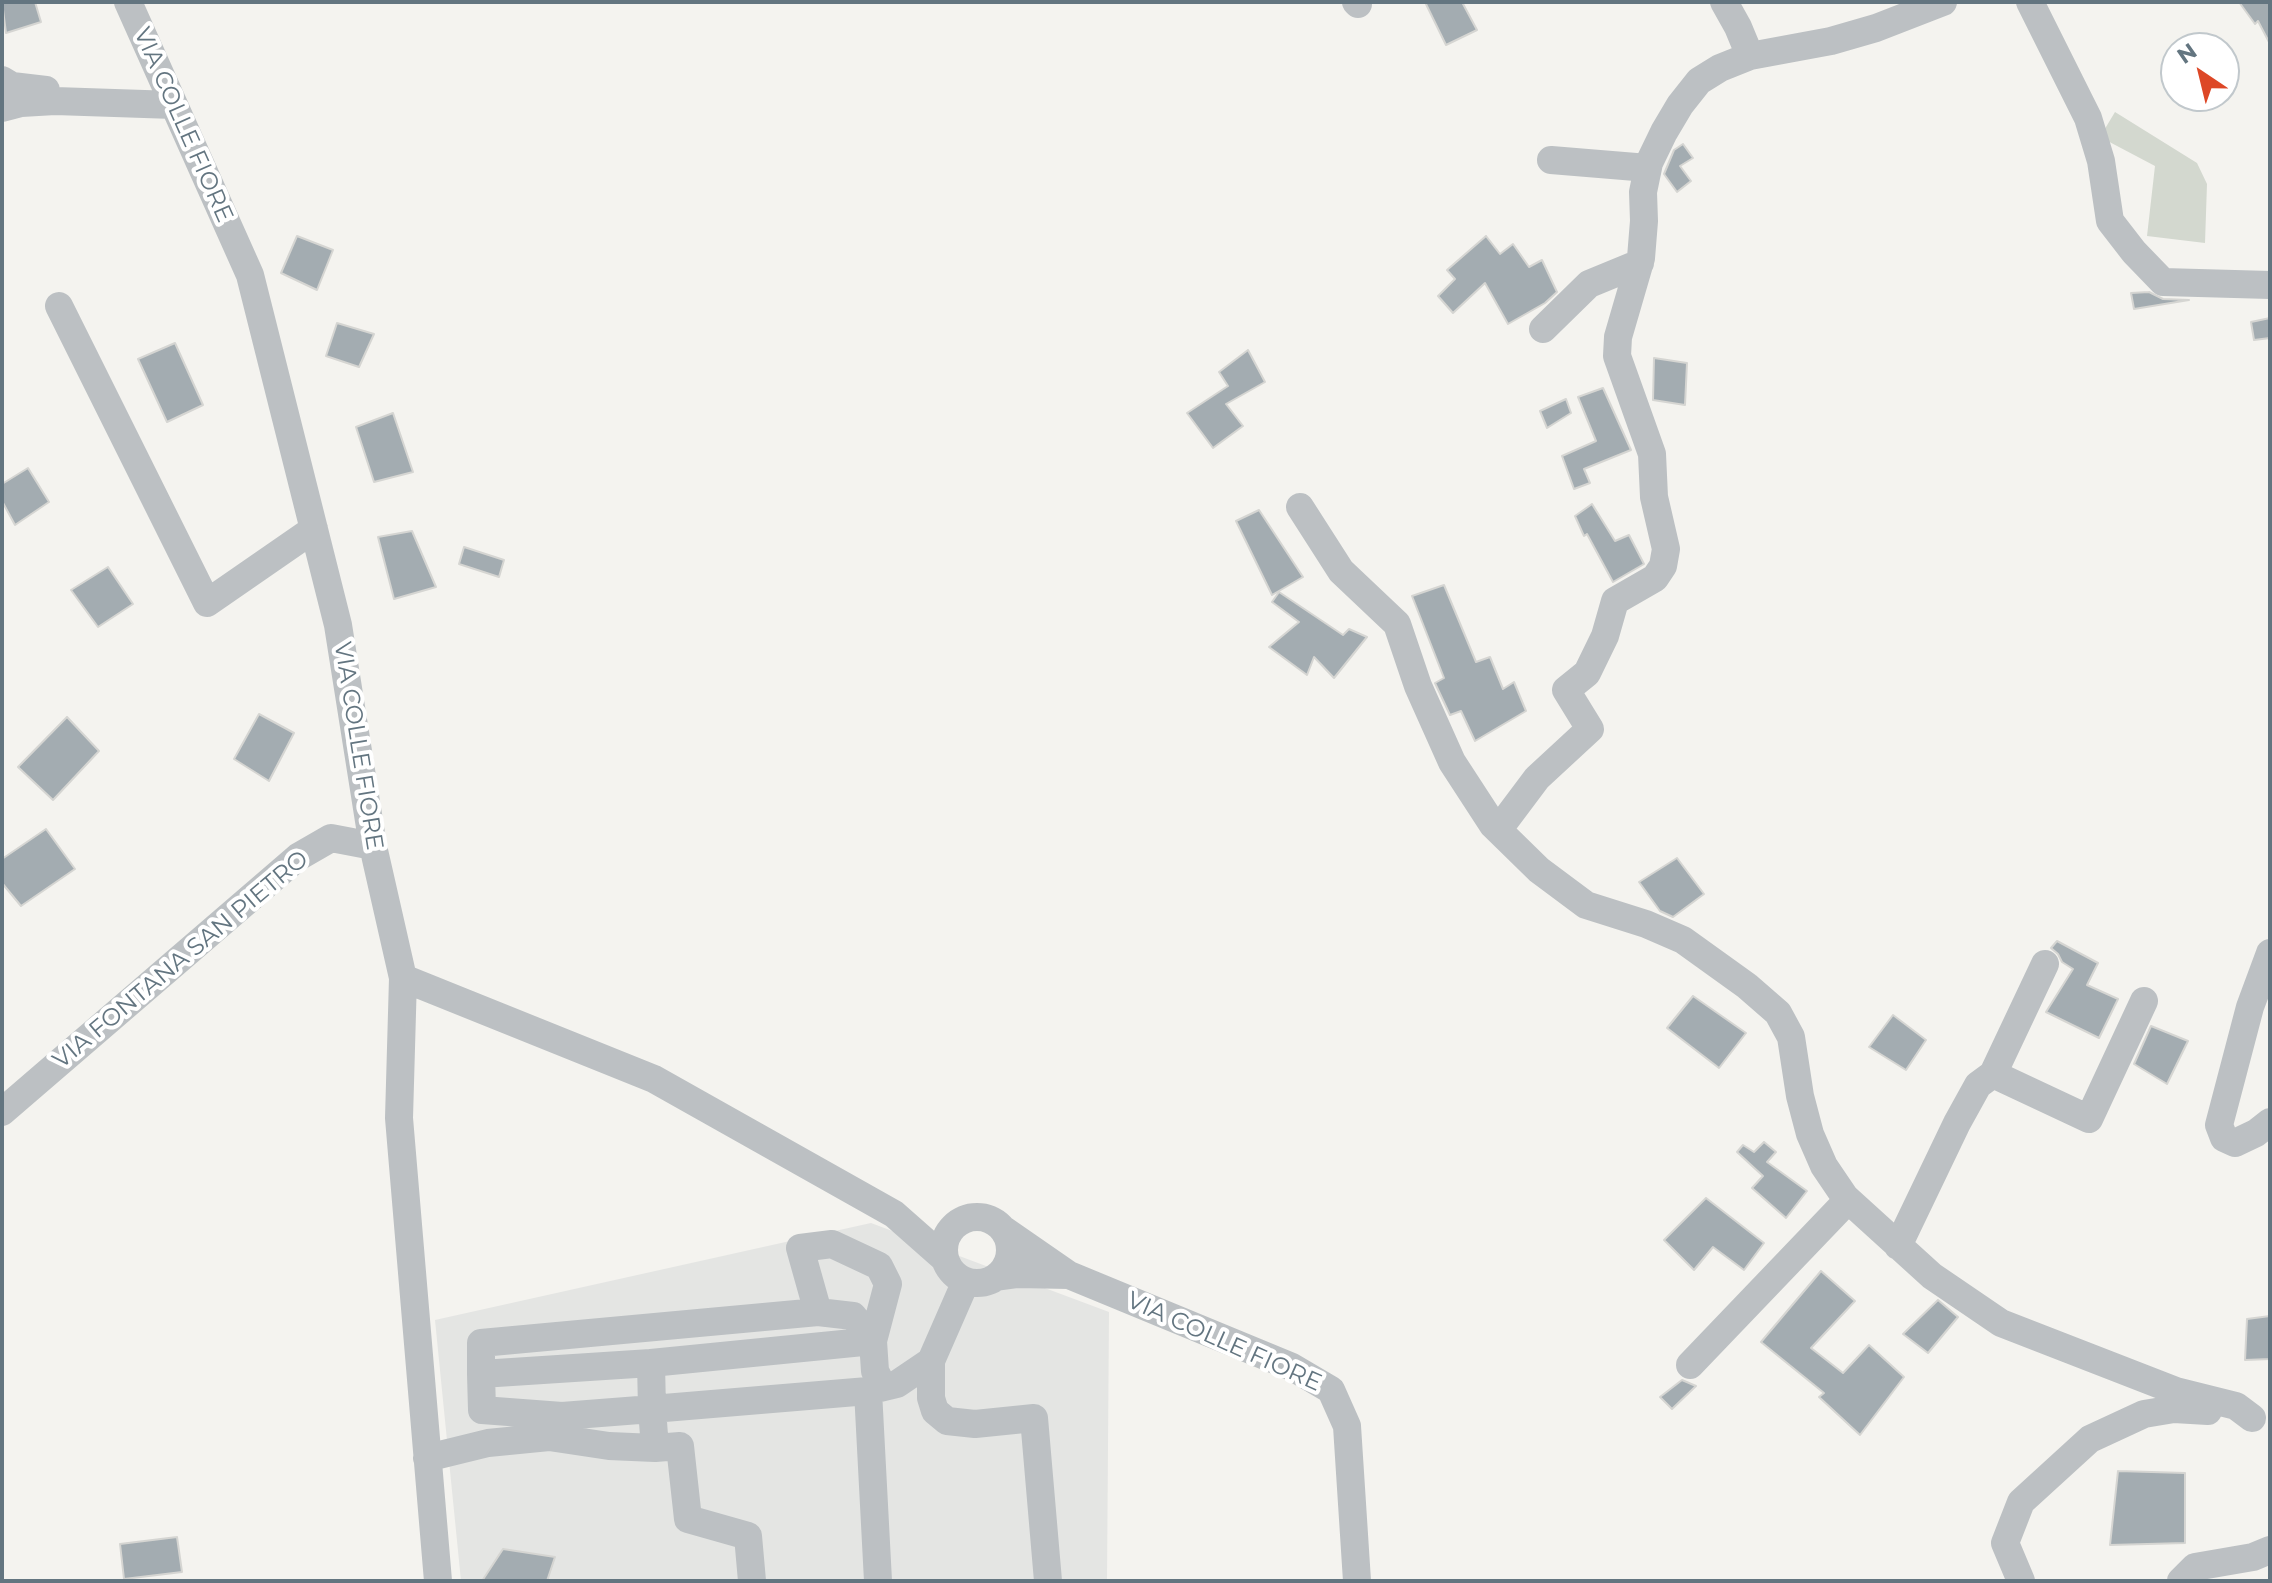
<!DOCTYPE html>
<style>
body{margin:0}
#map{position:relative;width:2272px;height:1583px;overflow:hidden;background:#f4f3ef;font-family:Montserrat,sans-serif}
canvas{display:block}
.frame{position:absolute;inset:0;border:4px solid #637580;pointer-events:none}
.north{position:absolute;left:2160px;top:32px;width:80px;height:80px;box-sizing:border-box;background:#fff;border:2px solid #c1c8cc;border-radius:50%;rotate:325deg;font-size:22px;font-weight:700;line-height:32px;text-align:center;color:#637580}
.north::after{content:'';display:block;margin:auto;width:28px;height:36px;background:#dd4726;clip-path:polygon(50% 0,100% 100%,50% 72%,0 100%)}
</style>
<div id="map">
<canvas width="2272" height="1583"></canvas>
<div class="frame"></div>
<div class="north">N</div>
</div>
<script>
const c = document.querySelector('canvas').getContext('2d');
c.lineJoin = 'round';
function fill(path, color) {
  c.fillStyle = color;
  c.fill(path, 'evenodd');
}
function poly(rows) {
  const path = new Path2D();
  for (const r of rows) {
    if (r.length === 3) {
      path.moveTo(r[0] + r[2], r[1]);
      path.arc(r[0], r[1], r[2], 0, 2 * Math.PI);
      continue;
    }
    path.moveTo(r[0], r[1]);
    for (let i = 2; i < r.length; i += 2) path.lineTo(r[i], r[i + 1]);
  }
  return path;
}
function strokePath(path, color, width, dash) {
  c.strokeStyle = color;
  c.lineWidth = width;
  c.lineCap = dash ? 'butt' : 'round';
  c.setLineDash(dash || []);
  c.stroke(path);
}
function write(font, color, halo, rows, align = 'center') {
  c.font = font + ' Montserrat,sans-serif';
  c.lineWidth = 8;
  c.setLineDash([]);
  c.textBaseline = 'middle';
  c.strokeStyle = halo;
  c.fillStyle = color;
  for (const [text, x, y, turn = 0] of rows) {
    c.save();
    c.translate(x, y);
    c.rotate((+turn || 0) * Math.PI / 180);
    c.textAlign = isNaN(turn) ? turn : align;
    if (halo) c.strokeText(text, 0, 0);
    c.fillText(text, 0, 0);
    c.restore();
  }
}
const built = poly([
 [871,1223,1109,1312,1107,1581,461,1581,435,1320]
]);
const green = poly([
 [2115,112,2197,163,2207,184,2205,243,2147,236,2155,166,2100,137]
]);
const building = poly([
 [2,2,35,2,41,22,6,33,2,2],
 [1425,2,1462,2,1477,30,1446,45,1425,2],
 [2239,2,2270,2,2270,44,2258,21,2255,24,2239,2],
 [1683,144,1693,158,1680,166,1691,181,1677,192,1664,174,1674,150,1683,144],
 [297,236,333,250,317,290,281,273,297,236],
 [1486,236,1500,254,1513,244,1529,267,1542,260,1557,292,1545,303,1508,324,1485,283,1453,313,1438,296,1455,279,1447,270,1486,236],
 [2149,292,2163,299,2189,300,2134,309,2131,293,2149,292],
 [2270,318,2270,338,2254,340,2251,322,2270,318],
 [337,323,374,334,359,367,326,356,337,323],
 [175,343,203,405,167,422,138,359,175,343],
 [1248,350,1265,382,1226,404,1243,426,1213,448,1187,413,1228,386,1219,372,1248,350],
 [1654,358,1687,363,1685,405,1653,400,1654,358],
 [1603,388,1631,450,1584,469,1590,483,1574,489,1562,456,1596,441,1578,397,1603,388],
 [1566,399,1571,413,1547,428,1540,411,1566,399],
 [393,413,413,472,374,482,356,427,393,413],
 [28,468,49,502,15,525,2,501,2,484,28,468],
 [1592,504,1615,541,1629,535,1644,564,1613,582,1587,534,1584,536,1575,516,1592,504],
 [1259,510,1303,577,1272,595,1236,521,1259,510],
 [412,531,436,587,394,599,378,537,412,531],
 [464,547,504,560,499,577,459,564,464,547],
 [108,567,133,604,98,627,71,590,108,567],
 [1444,585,1476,662,1490,657,1503,689,1514,682,1526,711,1475,741,1461,711,1450,715,1435,683,1444,678,1412,596,1444,585],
 [1279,592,1343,635,1349,629,1367,637,1334,678,1314,657,1307,675,1269,647,1299,622,1272,602,1279,592],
 [259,714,294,733,269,781,234,759,259,714],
 [67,717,99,751,53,800,18,767,67,717],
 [46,829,75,869,21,906,2,883,2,859,46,829],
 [1677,858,1704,894,1673,917,1660,911,1639,882,1677,858],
 [2057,941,2098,963,2087,985,2118,999,2099,1038,2046,1012,2073,969,2062,962,2058,954,2051,948,2057,941],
 [1693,996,1746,1033,1719,1068,1667,1028,1693,996],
 [1893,1015,1926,1040,1906,1070,1869,1047,1893,1015],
 [2151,1026,2188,1041,2167,1084,2134,1064,2151,1026],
 [1764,1142,1776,1152,1767,1162,1807,1191,1786,1218,1752,1188,1763,1176,1737,1152,1743,1145,1754,1152,1764,1142],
 [1706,1198,1764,1243,1744,1270,1713,1247,1694,1270,1664,1240,1706,1198],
 [1821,1271,1855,1301,1811,1348,1843,1373,1869,1345,1904,1377,1860,1435,1819,1397,1824,1393,1761,1342,1821,1271],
 [1938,1300,1958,1317,1928,1353,1903,1334,1938,1300],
 [2270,1316,2270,1359,2245,1360,2247,1319,2270,1316],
 [1682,1380,1696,1386,1672,1409,1660,1397,1682,1380],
 [2118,1471,2185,1473,2185,1543,2110,1545,2118,1471],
 [177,1537,182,1572,124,1579,120,1544,177,1537],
 [503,1549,555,1557,547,1581,482,1581,503,1549]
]);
const minor = poly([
 [128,2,250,275,338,625,373,846,403,978,654,1079,894,1214,945,1259],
 [1356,2,1358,4],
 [1724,2,1738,27,1750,56],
 [2030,2,2088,118,2101,161,2110,221,2134,252,2163,282,2270,285],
 [2,80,12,86,46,90],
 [2,108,21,103,55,101,174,105],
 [1551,160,1648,168],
 [59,306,207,603,314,529],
 [1543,329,1589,284,1640,263],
 [1300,507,1341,571,1397,624,1418,686,1452,762,1493,825,1539,870,1586,905,1646,924,1683,940,1747,986,1778,1013,1791,1037,1800,1096,1810,1134,1824,1166,1845,1197,1932,1276,2001,1323,2176,1391,2236,1406,2252,1418],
 [1498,830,1537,778,1590,729,1566,690,1587,673,1605,636,1615,601,1655,578,1663,566,1666,549,1654,497,1652,454,1617,356,1618,337,1641,258,1644,221,1643,192,1649,163,1664,132,1680,105,1699,81,1720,68,1750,56,1831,41,1876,28,1943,2],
 [2270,953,2250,1007,2219,1125,2224,1138,2235,1143,2256,1133,2270,1122],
 [403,978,399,1118,438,1581],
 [1993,1074,2045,964],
 [2,1112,298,857,331,838,373,846],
 [977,1250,33],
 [1004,1230,1069,1275,1292,1367,1331,1390,1347,1426,1357,1581],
 [1898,1246,1957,1123,1978,1085,1993,1074,2089,1119,2144,1001],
 [996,1277,1018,1274,1069,1275],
 [966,1281,931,1361,931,1398,935,1411,947,1421,975,1424,1034,1418,1048,1581],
 [818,1312,800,1248,832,1244,879,1266,888,1284,873,1341,875,1371,883,1387],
 [651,1363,652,1409,562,1416,482,1410,481,1374,651,1363],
 [651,1363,873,1341],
 [1690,1365,1848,1200],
 [481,1374,481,1343,818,1312,853,1316,873,1341],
 [868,1391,878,1581],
 [427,1458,488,1443,549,1437,609,1446,655,1448],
 [752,1581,748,1536,688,1519,680,1446,655,1448,652,1409,868,1391,897,1384,931,1361],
 [2021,1581,2005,1543,2021,1502,2090,1439,2144,1414,2174,1409,2208,1411],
 [2181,1581,2195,1567,2253,1557,2270,1550]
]);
const streetNames = [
 ["VIA COLLE FIORE",183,125,66],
 ["VIA COLLE FIORE",358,746,81],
 ["VIA FONTANA SAN PIETRO",181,960,-40],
 ["VIA COLLE FIORE",1224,1342,24]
];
fill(built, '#e4e5e3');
fill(green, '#d3d8cf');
fill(building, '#a3acb1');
strokePath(building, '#d5d5d2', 2);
strokePath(minor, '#bcc0c3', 28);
write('24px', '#637580', '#fff', streetNames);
</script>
